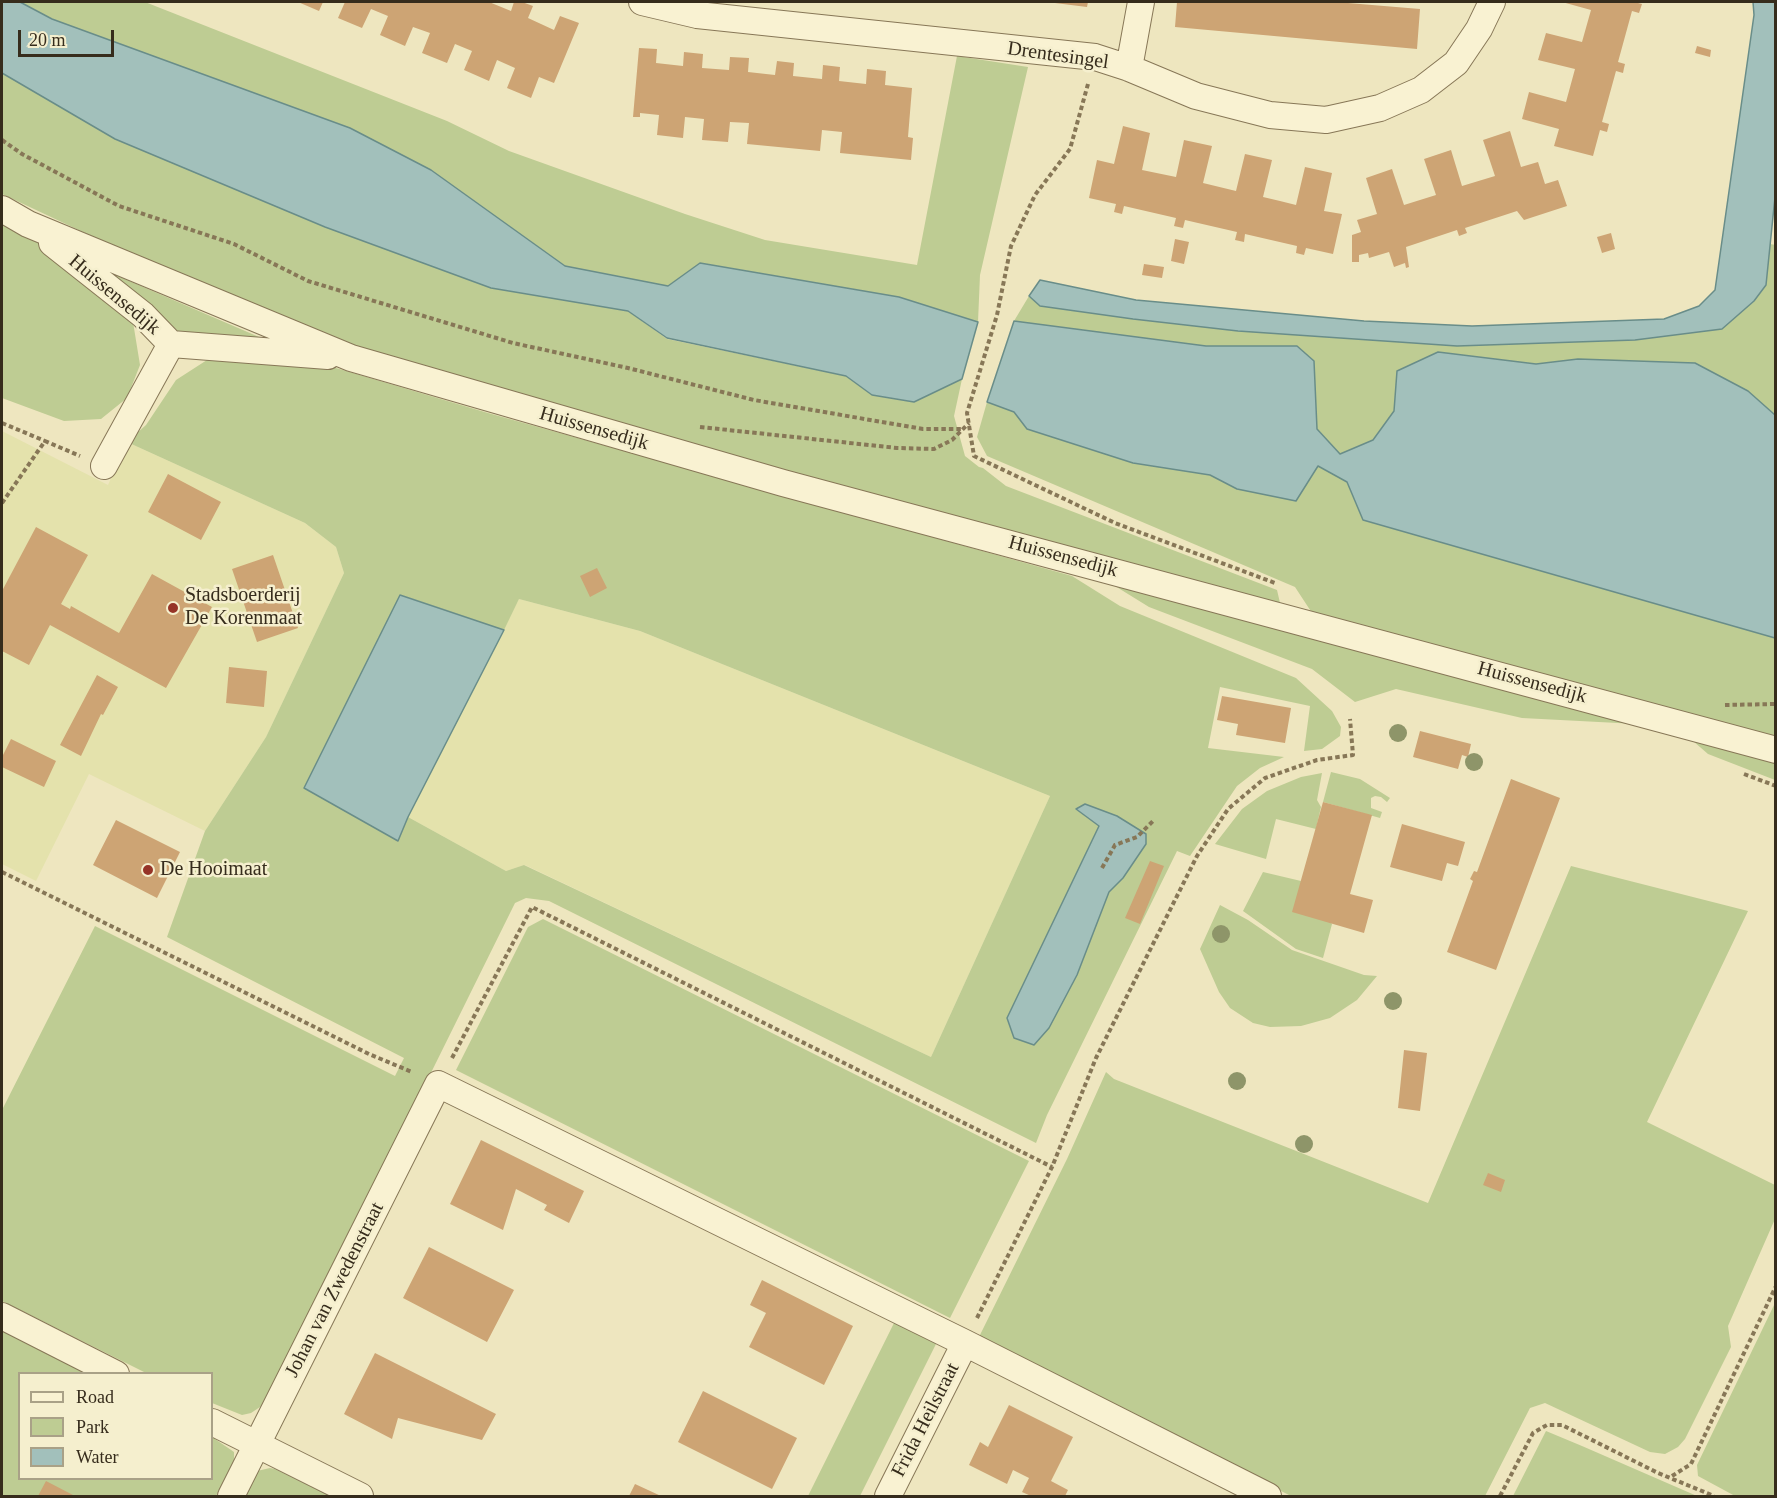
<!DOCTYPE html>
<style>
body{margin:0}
#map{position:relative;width:1777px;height:1498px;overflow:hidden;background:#eee6bf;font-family:"Times New Roman",serif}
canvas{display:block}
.frame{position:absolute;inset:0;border:3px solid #362c1c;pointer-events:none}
.legend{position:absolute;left:18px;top:1372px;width:195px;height:108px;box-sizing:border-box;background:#f5efce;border:2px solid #a9a187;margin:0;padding:8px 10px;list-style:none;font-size:18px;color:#362c1c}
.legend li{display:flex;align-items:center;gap:12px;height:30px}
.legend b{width:30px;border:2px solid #a9a187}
.scale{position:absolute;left:18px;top:30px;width:96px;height:27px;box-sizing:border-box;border:3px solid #362c1c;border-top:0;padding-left:8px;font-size:18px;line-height:21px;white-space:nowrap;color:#362c1c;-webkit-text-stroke:4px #f5efce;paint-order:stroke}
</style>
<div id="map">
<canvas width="1777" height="1498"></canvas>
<div class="frame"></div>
<ul class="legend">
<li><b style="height:8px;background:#f9f2d2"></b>Road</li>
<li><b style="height:16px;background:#becc93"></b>Park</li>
<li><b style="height:16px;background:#a2c0bb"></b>Water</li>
</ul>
<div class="scale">20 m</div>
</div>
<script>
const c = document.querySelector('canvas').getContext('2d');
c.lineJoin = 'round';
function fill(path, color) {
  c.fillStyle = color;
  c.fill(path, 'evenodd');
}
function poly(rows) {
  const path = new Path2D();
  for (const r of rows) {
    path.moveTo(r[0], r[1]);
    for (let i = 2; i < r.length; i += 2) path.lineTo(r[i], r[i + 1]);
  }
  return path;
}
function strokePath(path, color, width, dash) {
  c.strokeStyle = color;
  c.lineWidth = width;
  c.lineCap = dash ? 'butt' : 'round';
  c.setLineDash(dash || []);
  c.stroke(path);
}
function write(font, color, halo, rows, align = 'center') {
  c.font = font + ' "Times New Roman",serif';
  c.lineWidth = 5;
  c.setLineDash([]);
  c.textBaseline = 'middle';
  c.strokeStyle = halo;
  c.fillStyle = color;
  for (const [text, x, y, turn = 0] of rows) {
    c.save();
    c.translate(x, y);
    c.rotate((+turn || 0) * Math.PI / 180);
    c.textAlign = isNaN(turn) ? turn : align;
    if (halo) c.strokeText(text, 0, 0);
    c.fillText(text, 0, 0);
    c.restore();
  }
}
const farmland = poly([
 [2,431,108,485,127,442,305,523,336,547,344,573,266,737,205,831,89,774,36,881,2,864],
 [519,599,640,631,1050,796,931,1057,525,865,506,871,408,817]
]);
const green = poly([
 [20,2,145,2,447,121,509,151,685,214,765,240,917,265,957,56,1028,67,980,275,978,322,899,297,701,263,668,286,565,266,431,170,350,128,52,19],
 [2,73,115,139,325,227,491,288,628,311,667,339,846,376,872,395,914,402,962,379,954,416,965,456,979,467,983,468,1006,486,1277,590,1280,603,950,515,630,440,351,348,151,264,2,194],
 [2,222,33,236,133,322,140,365,127,398,101,419,64,421,2,398],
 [1770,244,1776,245,1775,415,1748,391,1578,359,1536,364,1438,352,1397,371,1394,411,1373,440,1340,454,1317,429,1314,361,1297,346,1206,346,1014,321,1029,296,1040,306,1238,331,1457,346,1635,340,1739,313,1754,301,1766,285],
 [83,261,273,343,171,334],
 [207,360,326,365,488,413,1072,576,1120,606,1296,678,1332,711,1341,727,1340,736,1322,749,1304,751,1310,706,1220,687,1208,748,1284,757,1260,768,1237,786,1190,856,1177,851,1047,1115,1036,1143,549,901,526,898,515,903,277,1384,263,1405,251,1413,242,1415,212,1403,212,1374,146,1373,2,1301,2,1110,95,926,395,1076,404,1058,167,937,205,831,266,737,344,573,336,547,305,523,127,442,146,425,176,380],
 [401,595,504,630,519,599,640,631,1050,796,931,1057,524,865,506,871,408,817,398,840,305,788],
 [1076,809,1146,844,1123,878,1109,892,1077,975,1034,1045,1014,1038,1007,1018,1099,826],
 [987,402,1014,412,1027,429,1133,463,1210,475,1237,489,1318,465,1347,482,1363,520,1775,638,1775,739,1314,616,1295,587,987,456,977,437],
 [1115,586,1331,642,1637,724,1522,718,1396,689,1355,702,1312,669,1149,607],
 [1693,741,1775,762,1775,780,1708,754],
 [1331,772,1360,779,1390,798,1387,802,1381,797,1375,796,1371,798,1371,808,1382,812,1380,818,1323,802],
 [1322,773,1317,800,1321,807,1316,829,1276,819,1266,859,1215,844,1242,809,1267,791,1301,777],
 [1571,866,1748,911,1647,1122,1775,1185,1775,1219,1728,1326,1731,1347,1685,1439,1678,1447,1665,1454,1650,1452,1545,1403,1530,1408,1485,1496,1291,1496,978,1339,1067,1159,1106,1072,1114,1079,1428,1203],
 [1263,872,1301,881,1332,924,1323,958,1296,949,1243,911],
 [1220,905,1248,920,1292,950,1364,975,1377,976,1357,1000,1330,1018,1301,1026,1270,1027,1253,1023,1230,1008,1219,992,1200,949],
 [543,919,1029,1161,950,1318,456,1070,528,927],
 [1775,1303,1775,1496,1735,1496,1698,1476,1697,1465],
 [895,1321,937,1342,860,1496,808,1496],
 [2,1331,86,1373,20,1374,20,1478,212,1478,212,1437,234,1452,234,1461,216,1496,2,1496],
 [1546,1431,1582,1446,1697,1496,1513,1496],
 [270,1468,275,1469,330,1496,240,1496,257,1471]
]);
const water = poly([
 [2,2,20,2,52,19,350,128,431,170,565,266,668,286,700,263,899,297,978,322,962,379,914,402,872,395,846,376,667,338,628,311,491,288,325,227,115,139,2,73,2,2],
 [1753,2,1775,2,1775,197,1766,285,1754,301,1722,329,1635,340,1457,346,1238,331,1133,319,1040,306,1029,296,1040,280,1136,300,1364,321,1472,326,1664,319,1699,306,1715,290,1754,15,1753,2],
 [1014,321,1206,346,1297,346,1314,361,1317,429,1340,454,1373,440,1394,411,1397,371,1438,352,1536,364,1578,359,1695,363,1748,391,1775,415,1775,638,1363,520,1347,482,1318,466,1296,501,1237,489,1210,475,1133,463,1027,429,1014,412,987,402,1014,321],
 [400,595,504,630,408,817,398,841,304,788,400,595],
 [1085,804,1117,816,1146,834,1146,844,1123,878,1109,892,1077,975,1049,1028,1034,1045,1014,1038,1007,1018,1099,826,1076,809,1085,804]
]);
const building = poly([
 [298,2,323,2,319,11],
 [345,2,489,2,511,11,514,2,522,2,533,6,528,18,554,30,560,16,579,23,554,83,539,77,531,98,507,88,515,68,497,60,489,81,464,70,472,51,455,44,447,63,422,53,430,33,413,27,405,46,380,35,388,16,371,9,362,28,338,18],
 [1047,2,1088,2,1087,7],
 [1177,2,1336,2,1420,9,1417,49,1175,27],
 [1562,2,1634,2,1642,4,1639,13,1632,11,1618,62,1625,64,1624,68,1623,73,1616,71,1602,122,1609,124,1607,132,1600,130,1593,156,1554,146,1559,129,1522,119,1529,92,1566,102,1575,69,1538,60,1546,33,1582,42,1591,10],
 [1697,46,1711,50,1710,57,1695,53],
 [639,48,657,49,656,63,683,66,684,52,703,54,702,68,729,70,730,57,749,58,748,72,775,75,777,61,794,63,793,76,822,79,823,65,840,67,839,81,866,84,867,69,886,71,885,85,912,88,908,137,913,138,911,160,840,153,842,132,822,130,820,151,747,144,749,123,730,122,728,142,702,140,704,119,685,117,683,138,657,135,659,115,640,113,640,117,633,117],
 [1123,126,1150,133,1142,170,1176,177,1184,140,1212,146,1203,183,1236,191,1245,154,1272,160,1263,197,1280,201,1296,205,1305,167,1332,173,1324,211,1342,214,1333,254,1306,248,1304,255,1296,253,1297,246,1245,234,1244,242,1235,240,1237,232,1185,220,1183,228,1174,226,1176,218,1124,206,1122,214,1114,212,1116,204,1089,198,1097,160,1114,164],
 [1510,131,1521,167,1538,162,1545,184,1558,180,1567,206,1524,220,1517,211,1465,228,1467,233,1459,236,1457,230,1406,247,1409,267,1406,268,1405,263,1394,267,1389,252,1369,258,1368,253,1359,255,1359,262,1352,262,1352,235,1361,232,1357,220,1377,214,1366,178,1392,169,1404,205,1436,195,1424,159,1451,150,1462,186,1495,176,1483,140],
 [1611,233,1615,249,1602,253,1597,237],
 [1175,239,1189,242,1184,264,1171,261],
 [1144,264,1164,267,1162,278,1142,275],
 [168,474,221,502,201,540,148,512],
 [36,527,88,555,61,604,70,609,71,606,119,633,152,574,212,607,166,688,50,625,29,665,2,651,2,591],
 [273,555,298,628,257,642,232,569],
 [597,568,607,588,590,597,580,576],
 [229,667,267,671,264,707,226,703],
 [97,675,118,687,103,715,101,714,81,756,60,745],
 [1222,696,1291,708,1285,743,1236,735,1238,724,1217,720],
 [1420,731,1471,744,1468,757,1462,755,1458,769,1413,757],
 [11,739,56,761,44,787,2,767,2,757],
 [1511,779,1560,798,1496,970,1447,952,1473,881,1470,879,1474,871,1477,872],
 [1323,802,1372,815,1350,894,1373,900,1364,933,1292,912],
 [116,820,180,852,157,898,93,865],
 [1402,824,1465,842,1458,866,1447,863,1442,881,1390,867],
 [1150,861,1164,866,1140,924,1125,918],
 [1404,1050,1427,1053,1420,1111,1398,1108],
 [481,1140,584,1191,569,1223,544,1210,547,1205,516,1189,503,1230,450,1204],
 [1488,1173,1505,1180,1501,1192,1483,1185],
 [429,1247,514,1290,487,1342,403,1298],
 [762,1280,853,1326,824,1385,749,1347,766,1313,750,1305],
 [375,1353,496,1414,482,1440,398,1418,392,1439,344,1414],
 [703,1391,797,1438,772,1489,678,1442],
 [1009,1405,1073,1437,1051,1481,1068,1490,1065,1496,1031,1496,1022,1492,1029,1478,1013,1470,1007,1484,969,1465,980,1442,988,1447],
 [46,1481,73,1495,72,1496,38,1496],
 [635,1484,661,1496,629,1496]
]);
const path = poly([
 [1088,84,1070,149,1035,195,1011,246,997,315,967,413,974,456,1115,523,1275,583],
 [2,140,22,154,119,206,234,244,308,281,513,343,628,368,754,400,923,429,962,429],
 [2,423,45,441],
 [700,427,897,448,934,449,952,440,969,423],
 [2,503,45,441,80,456],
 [1725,705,1776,704],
 [1744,774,1776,786],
 [1102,868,1115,845,1137,837,1154,820],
 [2,872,369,1054,412,1072],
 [452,1058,532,907,1052,1167],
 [977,1318,1052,1167,1096,1058,1197,856,1228,809,1265,778,1317,760,1353,755,1350,719],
 [1672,1476,1691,1464,1776,1286],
 [1500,1496,1533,1433,1547,1425,1562,1425,1658,1473,1714,1496]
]);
const minor = poly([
 [642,2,697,15,1095,57,1129,68,1196,96,1270,115,1326,120,1380,108,1421,90,1456,63,1479,29,1492,2],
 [1129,68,1141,2],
 [2,209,28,224,351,358,783,483,1776,750],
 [52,243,143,315,171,344,328,356],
 [104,466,171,344],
 [2,1316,116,1374],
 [212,1422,360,1496],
 [231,1496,438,1084,965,1343,1268,1496],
 [888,1496,965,1343]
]);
const trees = [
 [1398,733],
 [1474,762],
 [1221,934],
 [1393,1001],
 [1237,1081],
 [1304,1144]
];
const markers = [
 [173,608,6,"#963427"],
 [148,870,6,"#963427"]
];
const streetNames = [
 ["Drentesingel",1058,56,8],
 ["Huissensedijk",114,295,40],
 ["Huissensedijk",594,429,16],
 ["Huissensedijk",1063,557,15],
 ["Huissensedijk",1532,683,15],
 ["Johan van Zwedenstraat",335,1290,-63],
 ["Frida Heilstraat",926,1420,-63]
];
const poiNames = [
 ["Stadsboerderij",185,596],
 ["De Korenmaat",185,619],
 ["De Hooimaat",160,870]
];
fill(farmland, '#e4e2ac');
fill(green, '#becc93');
fill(water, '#a2c0bb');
strokePath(water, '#698d89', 1.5);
fill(building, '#cda474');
strokePath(minor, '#877757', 28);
strokePath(path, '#877757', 4, [4.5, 3]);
strokePath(minor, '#f9f2d2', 26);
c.fillStyle = '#8e9569';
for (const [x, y] of trees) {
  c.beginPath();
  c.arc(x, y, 9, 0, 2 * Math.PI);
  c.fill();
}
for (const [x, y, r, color] of markers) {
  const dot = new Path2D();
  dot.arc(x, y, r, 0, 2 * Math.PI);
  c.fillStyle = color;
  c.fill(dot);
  strokePath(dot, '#f5efce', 2);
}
write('20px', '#362c1c', '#f5efce', streetNames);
write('20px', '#362c1c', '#f5efce', poiNames, 'left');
</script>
